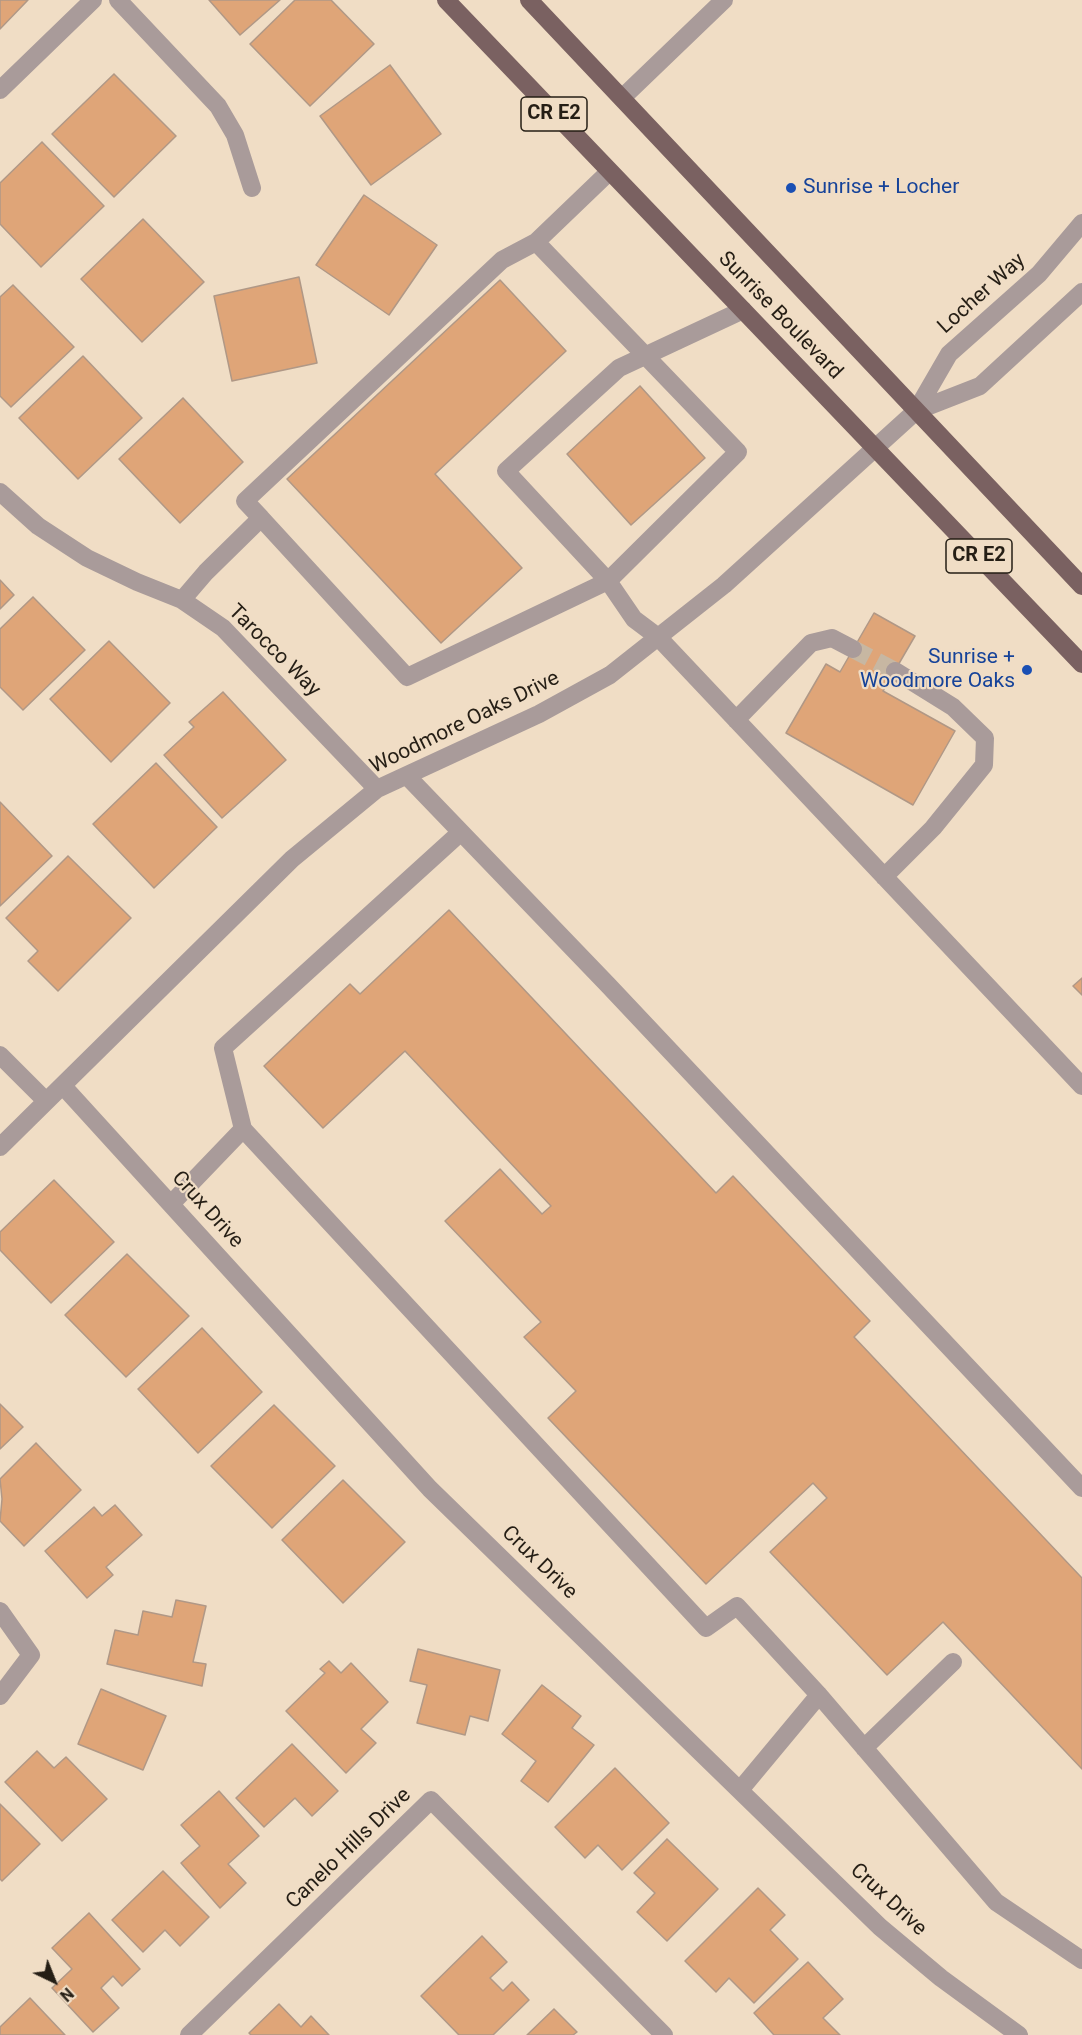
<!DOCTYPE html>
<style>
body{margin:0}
#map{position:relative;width:1082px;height:2035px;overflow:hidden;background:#f0ddc5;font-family:Roboto,sans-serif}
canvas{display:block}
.north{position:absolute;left:24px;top:1951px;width:60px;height:60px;-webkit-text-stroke:4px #f0ddc5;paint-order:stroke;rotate:137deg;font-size:16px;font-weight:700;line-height:24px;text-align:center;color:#251e15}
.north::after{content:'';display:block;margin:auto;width:21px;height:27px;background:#251e15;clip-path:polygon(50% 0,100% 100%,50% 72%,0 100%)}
</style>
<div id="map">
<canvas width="1082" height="2035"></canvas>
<div class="north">N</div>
</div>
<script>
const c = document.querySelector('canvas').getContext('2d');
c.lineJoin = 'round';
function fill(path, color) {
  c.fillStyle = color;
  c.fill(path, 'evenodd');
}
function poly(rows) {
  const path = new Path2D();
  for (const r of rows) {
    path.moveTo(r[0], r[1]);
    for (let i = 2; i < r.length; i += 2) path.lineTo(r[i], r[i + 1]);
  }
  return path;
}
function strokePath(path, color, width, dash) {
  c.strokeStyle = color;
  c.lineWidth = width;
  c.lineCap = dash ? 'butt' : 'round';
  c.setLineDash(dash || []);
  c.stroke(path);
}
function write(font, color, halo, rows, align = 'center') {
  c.font = font + ' Roboto,sans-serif';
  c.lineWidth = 4.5;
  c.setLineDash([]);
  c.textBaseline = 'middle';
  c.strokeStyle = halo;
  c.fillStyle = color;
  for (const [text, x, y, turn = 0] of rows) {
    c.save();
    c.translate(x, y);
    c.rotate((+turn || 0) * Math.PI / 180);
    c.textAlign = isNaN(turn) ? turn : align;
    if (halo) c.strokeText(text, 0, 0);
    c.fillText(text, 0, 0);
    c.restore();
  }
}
const building = poly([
 [0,0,28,0,0,29,0,0],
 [209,0,280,0,240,35,209,0],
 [295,0,331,0,374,44,310,106,250,44,295,0],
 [390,65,441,134,371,185,320,116,390,65],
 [114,74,176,136,114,197,52,134,114,74],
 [42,142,104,206,41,267,0,224,0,183,42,142],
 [364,195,437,245,389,315,316,265,364,195],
 [143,219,204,282,142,342,81,279,143,219],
 [299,277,317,363,232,381,214,296,299,277],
 [500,280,566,351,435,474,522,568,441,643,287,479,500,280],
 [13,285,74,347,11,407,0,396,0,297,13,285],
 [83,356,142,418,78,479,19,418,83,356],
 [640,386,705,458,631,525,567,454,640,386],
 [183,398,243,462,180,523,119,459,183,398],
 [0,580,14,595,0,609,0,580],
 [33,597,85,650,23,710,0,687,0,629,33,597],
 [874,613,915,636,883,691,955,731,913,805,786,733,826,664,840,672,874,613],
 [109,641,170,703,111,762,50,699,109,641],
 [223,692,286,760,222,818,164,755,194,727,189,722,223,692],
 [156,763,217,827,154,888,93,824,156,763],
 [0,802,52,856,0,906,0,802],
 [68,856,131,918,58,991,28,961,38,951,6,918,68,856],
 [449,910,716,1193,733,1176,870,1321,854,1337,1082,1578,1082,1769,943,1622,887,1675,770,1552,827,1498,813,1483,706,1584,548,1418,576,1391,524,1337,541,1322,445,1221,500,1169,542,1214,551,1206,405,1051,323,1128,264,1066,350,984,360,994,449,910],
 [1082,978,1082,995,1073,986,1082,978],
 [54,1180,114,1242,51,1303,0,1250,0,1232,54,1180],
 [127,1254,189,1316,126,1377,65,1315,127,1254],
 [202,1328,262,1392,198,1453,138,1389,202,1328],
 [0,1404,23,1427,0,1449,0,1404],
 [274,1405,335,1466,272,1528,211,1466,274,1405],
 [36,1443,81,1490,24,1546,0,1521,2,1499,0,1479,36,1443],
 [343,1480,405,1542,343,1603,282,1540,343,1480],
 [115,1505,142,1535,106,1567,113,1575,87,1598,45,1551,94,1507,102,1516,115,1505],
 [176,1600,206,1606,193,1662,206,1664,202,1686,107,1664,115,1630,138,1635,143,1611,172,1617,176,1600],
 [418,1649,500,1670,488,1721,470,1716,465,1735,417,1723,427,1685,410,1681,418,1649],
 [329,1661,341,1673,351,1663,388,1702,361,1729,376,1743,346,1773,286,1711,325,1673,320,1669,329,1661],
 [542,1685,581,1716,572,1728,594,1745,548,1802,521,1781,536,1761,502,1734,542,1685],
 [101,1689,166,1716,143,1770,78,1744,101,1689],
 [292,1744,338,1791,312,1816,295,1798,264,1827,236,1798,292,1744],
 [37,1751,54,1768,66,1757,107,1799,62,1841,5,1782,37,1751],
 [615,1768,669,1823,622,1870,598,1845,585,1858,555,1827,615,1768],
 [219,1791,259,1836,228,1864,246,1883,220,1908,181,1863,200,1846,181,1825,219,1791],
 [0,1804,40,1844,2,1881,0,1879,0,1804],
 [667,1839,718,1889,667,1941,637,1912,655,1893,634,1873,667,1839],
 [163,1871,209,1917,180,1946,165,1930,143,1952,112,1920,163,1871],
 [758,1888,785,1915,770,1930,798,1959,754,2003,729,1978,716,1992,685,1961,758,1888],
 [89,1913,140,1969,122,1986,113,1976,101,1988,119,2008,93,2032,52,1988,72,1969,52,1948,89,1913],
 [482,1936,507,1962,490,1978,503,1991,512,1982,529,2000,493,2035,459,2035,421,1996,482,1936],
 [808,1962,843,1999,823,2018,840,2035,774,2035,754,2013,808,1962],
 [30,1998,65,2035,0,2035,0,2027,30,1998],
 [279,2004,301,2027,311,2016,329,2035,251,2035,249,2033,279,2004],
 [554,2009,577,2032,573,2035,527,2035,554,2009]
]);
const minorTunnel = poly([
 [853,649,895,671]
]);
const minor = poly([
 [118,0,218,106,235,135,252,188],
 [0,90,93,0],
 [622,98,724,0],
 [743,310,619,368,506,471,608,581,634,619,658,637,1082,1086],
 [916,411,980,386,1082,292],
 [0,492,38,526,87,558,137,582,182,600,223,628,377,789],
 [261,518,245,501,502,260,536,242],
 [182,600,206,572,261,518,407,677,608,581,738,452,536,242,609,172],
 [736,720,811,643,832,638,853,649],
 [407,776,608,985,1082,1488],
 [884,877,933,828,984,765,985,738,953,707,895,671],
 [0,1055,46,1101],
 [63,1086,430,1489,880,1927,941,1978,1019,2035],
 [243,1129,223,1048,461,832],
 [0,1147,292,859,377,789,539,714,610,675,724,585,916,411,949,354,1039,274,1082,223],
 [171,1204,243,1129,706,1628,737,1606,819,1695],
 [0,1611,31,1655,0,1696],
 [864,1748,953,1662],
 [740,1790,819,1695,996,1902,1082,1960],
 [189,2035,431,1800,664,2035]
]);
const major = poly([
 [446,0,1082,664],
 [529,0,1082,586]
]);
const markers = [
 [791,188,6,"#1a4fb4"],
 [1027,670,6,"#1a4fb4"]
];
const shields = [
 [554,114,66],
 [979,556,66]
];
const shieldNames = [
 ["CR E2",554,114],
 ["CR E2",979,556]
];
const transitNames = [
 ["Sunrise + Locher",803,188],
 ["Sunrise +",1015,658,"right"],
 ["Woodmore Oaks",1015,682,"right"]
];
const streetNames = [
 ["Locher Way",982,294,-42],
 ["Sunrise Boulevard",780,316,46],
 ["Tarocco Way",274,651,45],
 ["Woodmore Oaks Drive",465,723,-26],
 ["Crux Drive",207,1210,48],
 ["Crux Drive",539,1563,44],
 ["Canelo Hills Drive",349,1849,-44],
 ["Crux Drive",888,1900,43]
];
fill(building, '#dfa578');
strokePath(building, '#b09886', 1.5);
strokePath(minorTunnel, '#c7b7a2', 18, [18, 9]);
strokePath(minor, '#a99b9a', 18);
strokePath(major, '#7a6161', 18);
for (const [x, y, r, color] of markers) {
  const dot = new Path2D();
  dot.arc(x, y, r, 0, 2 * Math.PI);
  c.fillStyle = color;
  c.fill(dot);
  strokePath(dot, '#f0ddc5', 2);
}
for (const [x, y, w] of shields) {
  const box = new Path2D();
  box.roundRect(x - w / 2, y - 17, w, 34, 4.5);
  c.fillStyle = '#f0ddc5';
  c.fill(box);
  strokePath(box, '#251e15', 1.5);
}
write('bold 20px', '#251e15', null, shieldNames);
write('21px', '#164399', '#f0ddc5', transitNames, 'left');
write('21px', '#251e15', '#f0ddc5', streetNames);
</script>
